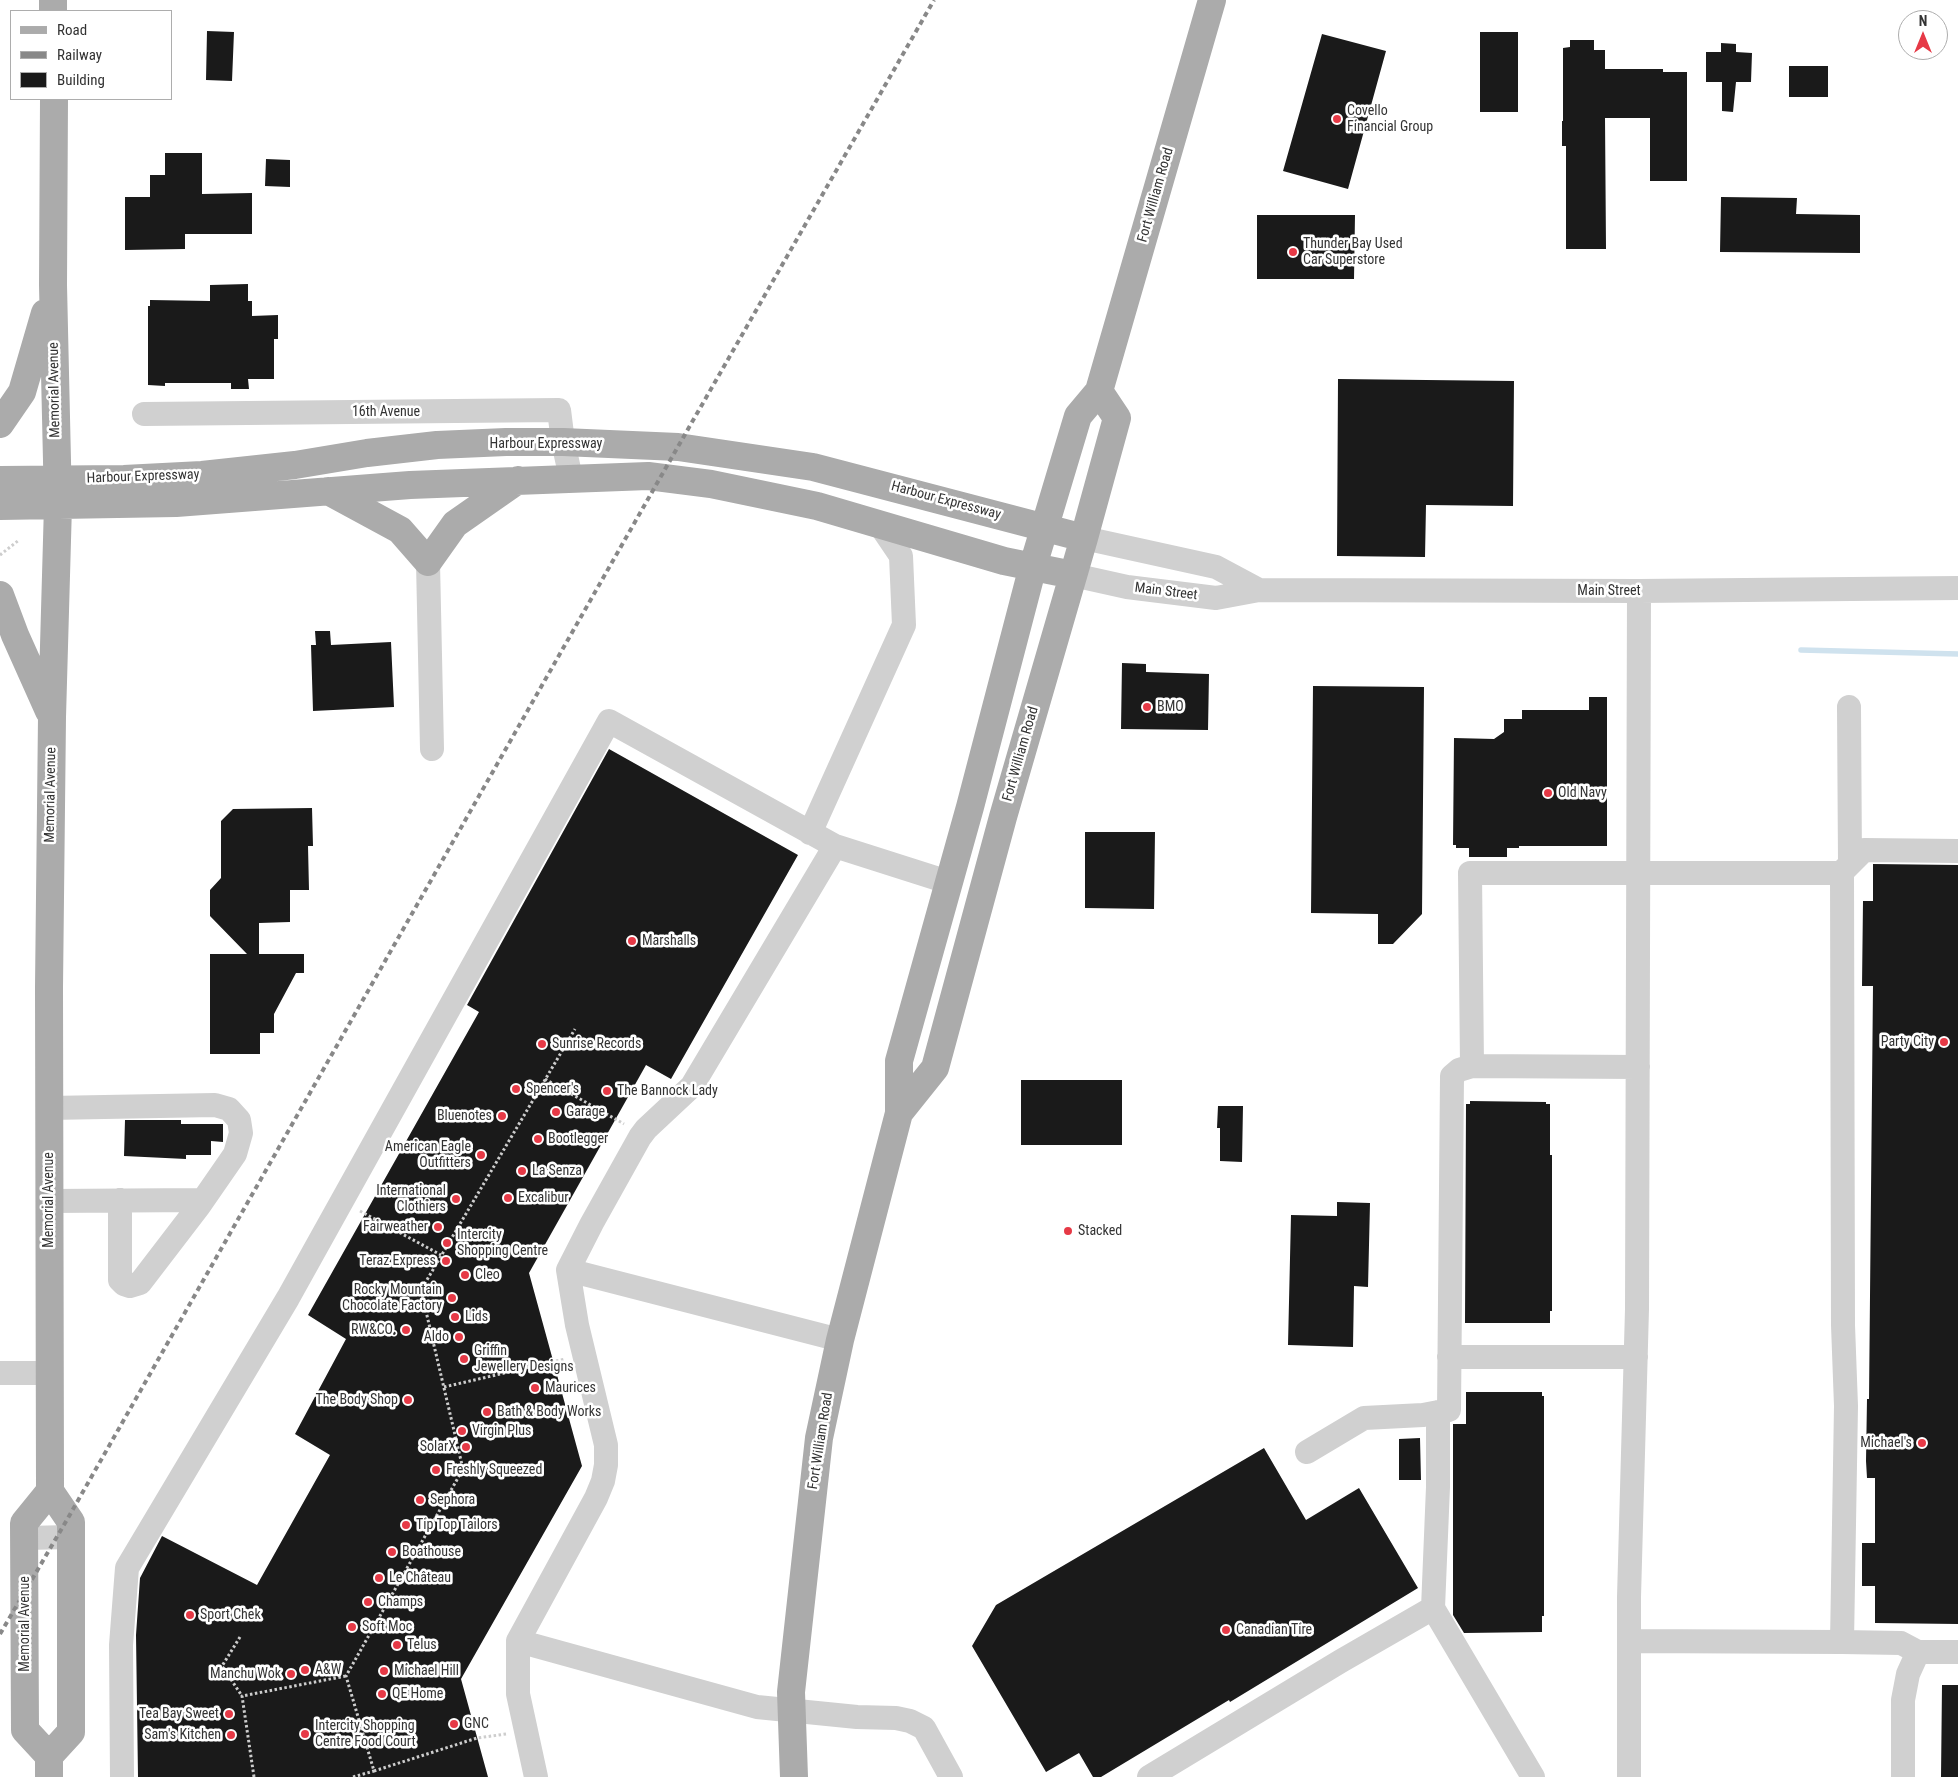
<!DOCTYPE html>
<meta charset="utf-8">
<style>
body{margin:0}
#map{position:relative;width:1958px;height:1777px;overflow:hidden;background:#fff;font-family:"Roboto Condensed",sans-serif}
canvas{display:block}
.legend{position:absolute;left:10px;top:10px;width:162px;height:90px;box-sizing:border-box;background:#fff;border:1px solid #adadad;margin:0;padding:6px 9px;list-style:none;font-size:15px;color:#333}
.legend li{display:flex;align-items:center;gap:10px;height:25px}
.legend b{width:25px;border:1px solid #adadad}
.north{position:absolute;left:1898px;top:10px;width:50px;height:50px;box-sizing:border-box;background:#fff;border:1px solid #adadad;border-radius:50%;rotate:0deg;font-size:14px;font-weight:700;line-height:20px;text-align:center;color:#333}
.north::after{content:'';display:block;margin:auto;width:18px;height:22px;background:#e63946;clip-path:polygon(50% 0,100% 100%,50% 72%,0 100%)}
</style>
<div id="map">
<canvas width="1958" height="1777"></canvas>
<ul class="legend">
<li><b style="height:6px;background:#ababab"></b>Road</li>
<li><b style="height:6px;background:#888"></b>Railway</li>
<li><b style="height:14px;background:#1a1a1a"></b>Building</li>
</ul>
<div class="north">N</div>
</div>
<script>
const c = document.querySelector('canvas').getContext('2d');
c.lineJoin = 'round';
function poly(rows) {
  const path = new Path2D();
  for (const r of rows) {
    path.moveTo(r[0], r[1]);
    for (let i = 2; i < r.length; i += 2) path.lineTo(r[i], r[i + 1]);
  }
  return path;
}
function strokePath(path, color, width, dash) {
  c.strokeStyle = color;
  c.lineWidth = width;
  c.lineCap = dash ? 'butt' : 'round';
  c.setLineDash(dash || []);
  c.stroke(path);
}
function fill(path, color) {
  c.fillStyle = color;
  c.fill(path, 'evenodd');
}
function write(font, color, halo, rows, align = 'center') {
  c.font = font + ' "Roboto Condensed",sans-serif';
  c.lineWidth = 5;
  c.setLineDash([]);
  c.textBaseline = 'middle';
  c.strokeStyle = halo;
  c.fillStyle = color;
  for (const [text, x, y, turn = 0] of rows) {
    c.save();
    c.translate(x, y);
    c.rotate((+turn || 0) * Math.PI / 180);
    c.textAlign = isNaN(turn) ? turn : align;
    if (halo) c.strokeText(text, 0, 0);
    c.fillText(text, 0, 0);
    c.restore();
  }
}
const stream = poly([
 [1801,650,1958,654]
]);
const building = poly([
 [207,31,234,32,232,81,206,80],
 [1480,32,1518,32,1518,112,1480,112],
 [1322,34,1386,51,1348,189,1283,171],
 [1570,40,1594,40,1594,50,1605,50,1605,69,1663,69,1663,72,1687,72,1687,181,1650,181,1650,118,1605,118,1606,249,1566,249,1566,146,1562,146,1562,121,1563,121,1563,48,1570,47],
 [1721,43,1736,44,1736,52,1752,53,1751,82,1736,82,1733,112,1722,111,1722,82,1706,82,1706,52,1721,52],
 [1789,66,1828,66,1828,97,1789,97],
 [165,153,202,153,202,194,252,193,252,234,185,234,185,249,125,250,125,197,150,197,150,175,165,175],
 [266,159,290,160,290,187,265,186],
 [1721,197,1797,198,1796,214,1860,215,1860,253,1720,252],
 [1257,215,1355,215,1354,279,1257,279],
 [248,284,248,301,252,301,252,316,278,315,278,339,274,339,274,379,248,379,249,389,231,389,231,383,165,383,165,386,148,385,148,306,150,306,150,300,210,301,210,285],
 [1338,379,1514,381,1513,506,1426,505,1425,557,1337,556],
 [315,631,330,631,331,645,391,642,394,707,313,711,311,645,316,645],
 [1122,663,1146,664,1146,672,1209,674,1208,730,1121,729],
 [1313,686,1424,687,1422,914,1393,944,1378,944,1378,914,1311,913],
 [1589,697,1607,697,1607,846,1519,846,1519,848,1507,848,1507,857,1469,857,1469,848,1456,848,1456,845,1453,845,1454,738,1494,739,1504,732,1504,719,1522,719,1522,710,1589,710],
 [609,749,798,855,671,1079,646,1065,529,1273,582,1466,461,1679,488,1777,138,1777,136,1635,140,1578,162,1536,257,1585,330,1455,295,1434,346,1339,308,1315,479,1012,467,1005],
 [312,808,313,846,308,846,309,890,290,890,290,922,259,923,259,954,304,954,304,973,296,973,274,1014,274,1033,260,1033,260,1054,210,1054,210,954,247,954,210,916,210,890,221,878,221,821,233,809],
 [1085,832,1155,832,1154,909,1085,908],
 [1873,864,1958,865,1958,1624,1875,1623,1875,1586,1862,1586,1862,1543,1875,1543,1875,1478,1867,1478,1866,1461,1867,1399,1869,1399,1873,986,1862,986,1863,901,1873,901],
 [1021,1080,1122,1080,1122,1145,1021,1145],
 [1470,1101,1546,1102,1546,1104,1550,1104,1550,1155,1552,1155,1552,1311,1550,1311,1550,1323,1465,1323,1466,1104,1470,1104],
 [1218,1106,1243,1106,1242,1162,1220,1161,1220,1128,1217,1128],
 [125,1120,181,1120,181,1124,223,1124,223,1142,211,1141,211,1155,186,1155,186,1159,124,1156],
 [1337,1202,1370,1203,1368,1287,1354,1286,1353,1347,1288,1345,1291,1215,1337,1216],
 [1466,1392,1542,1392,1542,1396,1544,1396,1544,1616,1542,1616,1542,1632,1464,1633,1453,1615,1453,1424,1466,1424],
 [1420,1438,1421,1480,1399,1480,1399,1439],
 [1264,1448,1306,1520,1359,1488,1418,1588,1230,1702,1229,1700,1101,1777,1093,1777,1079,1753,1046,1772,972,1646,996,1605],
 [1942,1685,1958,1685,1958,1777,1941,1777]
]);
const path = poly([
 [0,555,19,540],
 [545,1079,624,1124],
 [360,1211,441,1255],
 [444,1387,565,1359],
 [240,1637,222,1666,242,1696],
 [506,1734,477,1738,374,1771,346,1676,463,1469,421,1290,575,1029],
 [254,1777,242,1696,346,1676],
 [353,1777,374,1771]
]);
const minor = poly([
 [144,414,559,410,563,442,571,478],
 [1084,538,1216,567,1259,590],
 [428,562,432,749],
 [1073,575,1127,587,1216,598,1259,590,1639,591,1958,588],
 [1849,707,1850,864],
 [810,833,904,625,901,556,880,525],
 [1843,871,1864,850,1958,851],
 [1472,1066,1470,873,1842,873,1843,1325,1846,1406,1842,1642,1629,1641],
 [49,1108,215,1105,229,1109,239,1120,241,1133,235,1154,199,1206,140,1283,130,1286,124,1284,120,1280,120,1200],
 [50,1201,202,1200],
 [568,1270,840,1340],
 [1449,1357,1636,1357],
 [0,1373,49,1373],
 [1307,1452,1364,1418,1423,1415,1449,1410,1452,1076,1459,1070,1472,1066,1638,1067],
 [25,1538,71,1537],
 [1433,1608,1438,1487,1438,1412],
 [518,1641,757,1707,857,1717,896,1718,910,1721,924,1728,951,1777],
 [1842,1642,1901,1643,1918,1652],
 [122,1777,121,1645,127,1568,288,1298,609,721,835,846,948,882],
 [536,1777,518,1694,518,1641,596,1498,603,1481,606,1465,606,1445,577,1325,568,1270,592,1223,640,1137,646,1129,692,1086,835,846],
 [1149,1777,1341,1661,1433,1608,1533,1777],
 [1629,1777,1629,1597,1637,1309,1639,591],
 [1903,1777,1903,1700,1908,1674,1918,1652,1958,1652]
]);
const major = poly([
 [53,0,53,11],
 [0,424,22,392,45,313],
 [0,480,124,479,202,475,295,465,367,453,437,445,506,442,563,442,678,447,813,467,1084,538],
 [328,491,400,530,428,562,455,524,518,480],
 [0,506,176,503,410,485,648,476,711,484,817,506,1004,561,1073,575],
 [0,595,15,635,49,711],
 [899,1113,935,1068,1003,817,1084,538,1117,418,1099,391],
 [49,1756,71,1732,71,1522,50,1491,49,987,52,717,58,505,53,285,54,99],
 [49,1777,49,1756,25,1730,24,1523,50,1491],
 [794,1777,791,1692,819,1438,840,1340,899,1113,899,1061,970,807,1033,566,1078,416,1099,391,1212,0]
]);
const rail = poly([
 [0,1634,68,1518,660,478,934,0]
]);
const markers = [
 [1337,119,5,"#e63946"],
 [1293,252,5,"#e63946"],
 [1147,707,5,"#e63946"],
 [1548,793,5,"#e63946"],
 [632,941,5,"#e63946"],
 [1944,1042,5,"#e63946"],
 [542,1044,5,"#e63946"],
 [516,1089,5,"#e63946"],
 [607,1091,5,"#e63946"],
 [556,1112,5,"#e63946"],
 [502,1116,5,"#e63946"],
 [538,1139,5,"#e63946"],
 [481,1155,5,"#e63946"],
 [522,1171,5,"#e63946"],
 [508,1198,5,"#e63946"],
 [456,1199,5,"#e63946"],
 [438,1227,5,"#e63946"],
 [1068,1231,5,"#e63946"],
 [447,1243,5,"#e63946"],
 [446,1261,5,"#e63946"],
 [465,1275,5,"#e63946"],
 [452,1298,5,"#e63946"],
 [455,1317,5,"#e63946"],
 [406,1330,5,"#e63946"],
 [459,1337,5,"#e63946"],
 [464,1359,5,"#e63946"],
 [535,1388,5,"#e63946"],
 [408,1400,5,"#e63946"],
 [487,1412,5,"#e63946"],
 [462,1431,5,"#e63946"],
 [1922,1443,5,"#e63946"],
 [466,1447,5,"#e63946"],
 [436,1470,5,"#e63946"],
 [420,1500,5,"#e63946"],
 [406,1525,5,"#e63946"],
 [392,1552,5,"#e63946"],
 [379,1578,5,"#e63946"],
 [368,1602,5,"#e63946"],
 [190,1615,5,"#e63946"],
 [352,1627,5,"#e63946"],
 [1226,1630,5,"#e63946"],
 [397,1645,5,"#e63946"],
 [305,1670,5,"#e63946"],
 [384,1671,5,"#e63946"],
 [291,1674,5,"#e63946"],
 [382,1694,5,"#e63946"],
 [229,1714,5,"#e63946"],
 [454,1724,5,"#e63946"],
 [305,1734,5,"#e63946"],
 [231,1735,5,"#e63946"]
];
const poiNames = [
 ["Covello",1347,111],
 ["Financial Group",1347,127],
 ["Thunder Bay Used",1303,244],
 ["Car Superstore",1303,260],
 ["BMO",1157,707],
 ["Old Navy",1558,793],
 ["Marshalls",642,941],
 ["Party City",1934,1042,"right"],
 ["Sunrise Records",552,1044],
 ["Spencer's",526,1089],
 ["The Bannock Lady",617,1091],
 ["Garage",566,1112],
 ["Bluenotes",492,1116,"right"],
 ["Bootlegger",548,1139],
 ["American Eagle",471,1147,"right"],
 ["Outfitters",471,1163,"right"],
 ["La Senza",532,1171],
 ["International",446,1191,"right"],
 ["Clothiers",446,1207,"right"],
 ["Excalibur",518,1198],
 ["Fairweather",428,1227,"right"],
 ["Stacked",1078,1231],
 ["Intercity",457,1235],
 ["Shopping Centre",457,1251],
 ["Teraz Express",436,1261,"right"],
 ["Cleo",475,1275],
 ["Rocky Mountain",442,1290,"right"],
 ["Chocolate Factory",442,1306,"right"],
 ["Lids",465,1317],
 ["RW&CO.",396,1330,"right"],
 ["Aldo",449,1337,"right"],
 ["Griffin",474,1351],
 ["Jewellery Designs",474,1367],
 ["Maurices",545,1388],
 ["The Body Shop",398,1400,"right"],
 ["Bath & Body Works",497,1412],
 ["Virgin Plus",472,1431],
 ["Michael's",1912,1443,"right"],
 ["SolarX",456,1447,"right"],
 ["Freshly Squeezed",446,1470],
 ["Sephora",430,1500],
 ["Tip Top Tailors",416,1525],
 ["Boathouse",402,1552],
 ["Le Château",389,1578],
 ["Champs",378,1602],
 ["Sport Chek",200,1615],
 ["Soft Moc",362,1627],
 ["Canadian Tire",1236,1630],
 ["Telus",407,1645],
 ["A&W",315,1670],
 ["Michael Hill",394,1671],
 ["Manchu Wok",281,1674,"right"],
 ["QE Home",392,1694],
 ["Tea Bay Sweet",219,1714,"right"],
 ["GNC",464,1724],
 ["Intercity Shopping",315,1726],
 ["Centre Food Court",315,1742],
 ["Sam's Kitchen",221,1735,"right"]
];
const streetNames = [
 ["Fort William Road",1156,195,-74],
 ["Memorial Avenue",55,390,-91],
 ["16th Avenue",386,412],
 ["Harbour Expressway",546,444],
 ["Harbour Expressway",143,477,-2],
 ["Harbour Expressway",946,501,15],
 ["Main Street",1609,591],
 ["Main Street",1166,592,7],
 ["Fort William Road",1021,754,-74],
 ["Memorial Avenue",51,795,-89],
 ["Memorial Avenue",49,1200,-90],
 ["Fort William Road",821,1441,-81],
 ["Memorial Avenue",25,1624,-90]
];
strokePath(stream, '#cfe2ee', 5.5);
fill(building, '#1a1a1a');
strokePath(path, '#cdcdcd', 3, [2.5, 2.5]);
strokePath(minor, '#d0d0d0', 24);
strokePath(major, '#ababab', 28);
strokePath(rail, '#888', 4, [5, 4]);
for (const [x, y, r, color] of markers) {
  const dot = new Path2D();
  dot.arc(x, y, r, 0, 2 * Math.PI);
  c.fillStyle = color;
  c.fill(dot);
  strokePath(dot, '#fff', 2);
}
write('14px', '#333', '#fff', poiNames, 'left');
write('14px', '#333', '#fff', streetNames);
</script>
